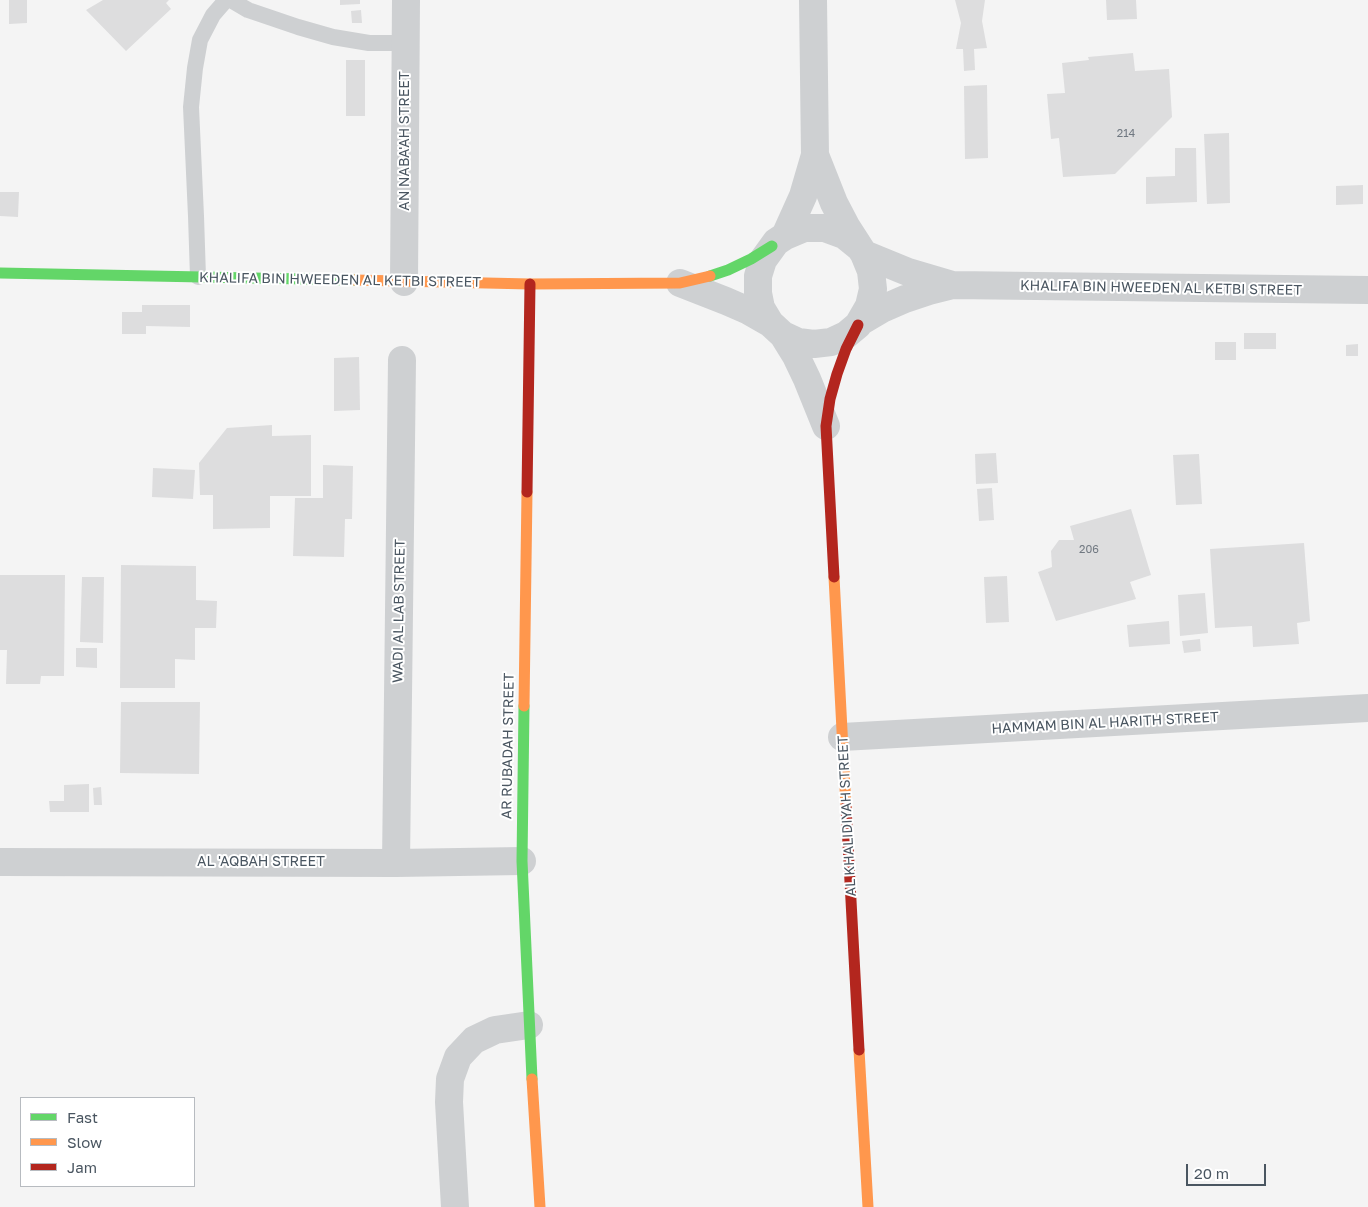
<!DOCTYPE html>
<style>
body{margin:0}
#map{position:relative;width:1368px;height:1207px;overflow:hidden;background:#f4f4f4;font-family:"Golos Text",sans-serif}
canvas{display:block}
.legend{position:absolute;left:20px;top:1097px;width:175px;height:90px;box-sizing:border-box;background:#fff;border:1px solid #b7bbc0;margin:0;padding:6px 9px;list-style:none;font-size:15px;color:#4a5661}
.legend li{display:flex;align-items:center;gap:10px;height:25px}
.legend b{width:25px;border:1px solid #b7bbc0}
.scale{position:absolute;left:1186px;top:1164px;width:80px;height:22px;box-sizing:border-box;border:2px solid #4a5661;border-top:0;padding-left:6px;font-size:15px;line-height:18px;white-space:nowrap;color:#4a5661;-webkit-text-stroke:4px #fff;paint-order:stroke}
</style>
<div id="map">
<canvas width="1368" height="1207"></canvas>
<ul class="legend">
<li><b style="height:6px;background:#63d668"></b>Fast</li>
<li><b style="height:6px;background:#ff974d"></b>Slow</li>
<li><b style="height:6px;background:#b3261e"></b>Jam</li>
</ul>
<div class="scale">20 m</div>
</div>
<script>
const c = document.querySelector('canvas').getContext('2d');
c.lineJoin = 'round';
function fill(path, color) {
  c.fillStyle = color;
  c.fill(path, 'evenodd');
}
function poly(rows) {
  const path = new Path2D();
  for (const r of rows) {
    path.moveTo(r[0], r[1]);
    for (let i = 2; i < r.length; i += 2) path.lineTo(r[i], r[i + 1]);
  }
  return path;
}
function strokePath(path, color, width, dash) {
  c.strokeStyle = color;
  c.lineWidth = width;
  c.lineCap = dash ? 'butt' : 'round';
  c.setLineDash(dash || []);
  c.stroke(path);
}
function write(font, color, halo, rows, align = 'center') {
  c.font = font + ' "Golos Text",sans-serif';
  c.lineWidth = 4;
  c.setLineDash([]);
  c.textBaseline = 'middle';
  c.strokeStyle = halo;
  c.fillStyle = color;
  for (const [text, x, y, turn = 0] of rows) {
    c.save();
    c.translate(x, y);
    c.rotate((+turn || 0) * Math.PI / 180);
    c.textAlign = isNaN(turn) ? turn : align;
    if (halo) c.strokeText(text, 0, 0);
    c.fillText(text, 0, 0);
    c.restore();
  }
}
const building = poly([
 [9,0,27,0,27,23,9,24],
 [103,0,169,0,166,3,171,9,126,51,86,10],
 [340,0,360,0,360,4,340,5],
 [955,0,985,0,982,21,987,48,974,49,975,70,964,71,963,49,956,49,961,23],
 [1106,0,1136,0,1137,19,1107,20],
 [361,10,362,23,352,23,351,11],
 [1133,53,1135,71,1169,69,1172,117,1115,174,1063,177,1059,138,1051,139,1047,94,1065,93,1062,63,1089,60,1088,57],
 [346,60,365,60,365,116,346,116],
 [987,85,988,158,965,159,964,86],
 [1229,133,1230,203,1207,204,1204,134],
 [1175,148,1196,148,1197,202,1146,204,1146,177,1175,176],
 [1363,185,1363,204,1336,205,1336,186],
 [0,192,19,192,18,217,0,216],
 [142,305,190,305,190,327,146,326,146,334,122,334,122,312,142,312],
 [1244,333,1276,333,1276,349,1244,349],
 [1215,342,1236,342,1236,360,1215,360],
 [1358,344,1358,356,1346,356,1346,345],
 [359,357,360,410,334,411,334,358],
 [272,425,272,436,311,435,311,496,270,496,270,528,213,529,213,495,200,495,199,463,227,428],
 [996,453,998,483,976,484,975,454],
 [1199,454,1202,504,1176,505,1173,455],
 [323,465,353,466,352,519,345,519,344,557,293,556,295,498,323,498],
 [153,468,195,470,193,499,152,497],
 [992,488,994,520,979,521,977,489],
 [1131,509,1151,575,1130,582,1136,599,1056,621,1038,572,1052,567,1051,551,1059,540,1074,540,1070,526],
 [1304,543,1310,621,1297,623,1299,644,1253,647,1252,626,1215,628,1210,549],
 [121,565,196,566,196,600,217,601,216,628,195,628,195,660,175,659,175,688,120,688],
 [0,575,65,575,64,676,41,676,40,684,6,684,7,650,0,650],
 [1007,576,1009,622,986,623,984,577],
 [82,577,104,577,103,643,80,642],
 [1205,593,1208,633,1180,636,1178,595],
 [1169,621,1170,644,1129,647,1127,625],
 [1200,639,1201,651,1184,653,1182,641],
 [76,648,97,648,97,668,76,667],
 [121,702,200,702,199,774,120,773],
 [89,784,89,812,50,812,49,801,64,801,64,785],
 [101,787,102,805,94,805,93,788]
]);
const lane = poly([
 [231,0,248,10,298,27,333,37,369,43,405,43],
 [198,277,196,216,191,107,195,68,200,40,213,15,226,0]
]);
const street = poly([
 [815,155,834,203,846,226,864,254,871,271,873,289,869,306,858,325,846,335,831,342,814,344,798,342,783,335,770,323,761,308,758,293,758,276,763,260,776,242,785,236,804,228,825,228,844,235,860,248],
 [785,236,803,196,815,155,813,0],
 [864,254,908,272,952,285],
 [404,282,406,0],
 [680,283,726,301,749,311,770,323],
 [860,322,882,309,905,299,929,291,953,285,1368,290],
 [783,335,796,356,807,379,826,426],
 [842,737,1368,708],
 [0,862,396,863,522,861],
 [396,863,402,360],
 [455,1207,449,1102,450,1079,458,1057,474,1040,495,1030,529,1025]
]);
const fast = poly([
 [0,273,354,280],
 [710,276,728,270,751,259,772,246],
 [524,706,522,861,532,1079]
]);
const slow = poly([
 [354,280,530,284,680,283,710,276],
 [834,577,846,807],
 [524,706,527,492],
 [859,1050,868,1207],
 [532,1079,540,1207]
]);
const jam = poly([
 [527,492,530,284],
 [834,577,826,426,830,399,837,374,846,349,858,325],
 [846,807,859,1050]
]);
const numberNames = [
 ["214",1126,134],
 ["206",1089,550]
];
const streetNames = [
 ["AN NABA'AH STREET",405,141,-90],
 ["KHALIFA BIN HWEEDEN AL KETBI STREET",340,280,1],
 ["KHALIFA BIN HWEEDEN AL KETBI STREET",1161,288,1],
 ["WADI AL LAB STREET",399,611,-89],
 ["HAMMAM BIN AL HARITH STREET",1105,723,-3],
 ["AR RUBADAH STREET",508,746,-89],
 ["AL KHALIDIYAH STREET",847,816,-93],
 ["AL 'AQBAH STREET",261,862]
];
fill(building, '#ddddde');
strokePath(lane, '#ced0d2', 16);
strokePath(street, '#ced0d2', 28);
strokePath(fast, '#63d668', 11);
strokePath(slow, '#ff974d', 11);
strokePath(jam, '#b3261e', 11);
write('11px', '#707881', null, numberNames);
write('14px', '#4a5661', '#fff', streetNames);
</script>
